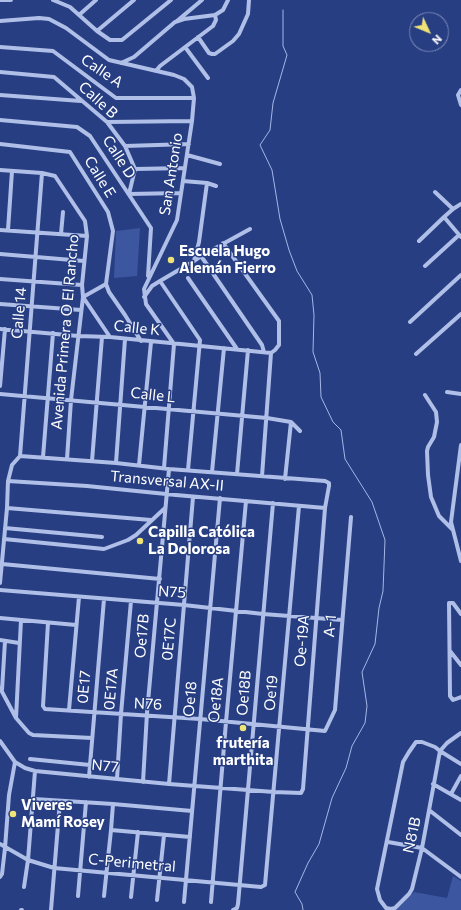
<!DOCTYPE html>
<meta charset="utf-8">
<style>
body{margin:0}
#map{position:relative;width:461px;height:910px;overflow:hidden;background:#273e83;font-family:Commissioner,sans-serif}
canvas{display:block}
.north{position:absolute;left:409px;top:12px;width:40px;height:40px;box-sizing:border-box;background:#273e83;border:1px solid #7d8bb5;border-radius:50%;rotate:134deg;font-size:11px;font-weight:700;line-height:16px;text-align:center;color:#fff}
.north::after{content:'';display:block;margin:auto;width:14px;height:18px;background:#efe376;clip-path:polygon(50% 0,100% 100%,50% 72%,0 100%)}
</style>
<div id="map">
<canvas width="461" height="910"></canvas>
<div class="north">N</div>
</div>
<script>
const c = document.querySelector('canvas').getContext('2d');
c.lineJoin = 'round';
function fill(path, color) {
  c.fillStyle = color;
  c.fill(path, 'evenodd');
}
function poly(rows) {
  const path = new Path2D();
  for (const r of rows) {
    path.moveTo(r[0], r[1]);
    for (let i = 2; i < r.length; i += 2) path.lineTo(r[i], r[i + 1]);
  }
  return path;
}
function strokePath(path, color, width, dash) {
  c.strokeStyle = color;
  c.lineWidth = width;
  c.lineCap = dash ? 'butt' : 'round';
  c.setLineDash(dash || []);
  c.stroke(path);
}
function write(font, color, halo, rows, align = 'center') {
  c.font = font + ' Commissioner,sans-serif';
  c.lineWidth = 3;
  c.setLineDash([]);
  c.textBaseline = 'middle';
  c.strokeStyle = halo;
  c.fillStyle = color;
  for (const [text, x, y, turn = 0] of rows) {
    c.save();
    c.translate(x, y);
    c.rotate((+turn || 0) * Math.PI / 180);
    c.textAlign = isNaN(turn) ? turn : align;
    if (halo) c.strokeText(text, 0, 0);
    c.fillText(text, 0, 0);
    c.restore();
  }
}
const green = poly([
 [140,228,137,276,114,278,116,231],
 [453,876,461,881,461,910,396,910,414,892,447,898]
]);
const stream = poly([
 [283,10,283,46,287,55,273,103,270,130,260,145,272,170,280,219,289,250,297,271,312,295,314,315,313,352,320,373,321,397,333,422,341,430,345,459,372,502,385,540,383,591,379,608,375,644,362,672,367,706,365,723,352,746,346,768,332,798,319,844,308,863,295,892,302,904,303,910]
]);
const minor = poly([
 [0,0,11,0],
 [53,0,70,7,97,31,110,40,122,40,171,0],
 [79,15,96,0],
 [0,21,39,18,49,19,66,28,109,60,174,75,184,79,192,87,194,98,192,121,177,220,144,289,146,304,174,344],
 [177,21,202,0],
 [97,31,134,0],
 [198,37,209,53,212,54,215,54,233,41,239,34,248,14,249,0],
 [0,47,53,51,116,98,194,98],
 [185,47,208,78],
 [121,63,134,57,175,22,184,19,215,15,223,10,228,0],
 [156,71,160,66,213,26,216,20,215,15],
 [0,72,54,77,107,122,125,146,135,169,129,194,181,193],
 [461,90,458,95,461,105],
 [0,95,81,101],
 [0,120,77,127,90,136,151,228,148,276],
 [107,122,192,121],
 [0,144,70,152,108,212,113,231,106,284,109,292,125,315,141,341],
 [125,146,189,144],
 [187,155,220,164],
 [135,169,185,168],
 [0,170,42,173,55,176,85,221,87,236,82,285,83,297,71,400,67,459],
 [183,181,207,183,216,186],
 [435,192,453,209],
 [444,217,461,237],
 [0,230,87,236],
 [8,230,12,171],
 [61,234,63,212],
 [419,241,444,217,453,209,461,204],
 [223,243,279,321,279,345,275,350,271,353],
 [0,254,84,261],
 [201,256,262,345,264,352],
 [194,261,199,242,207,183],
 [425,266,459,235],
 [188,278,237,349],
 [0,279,82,285],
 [160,281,200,340,188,470],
 [106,284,83,297,110,337],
 [144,297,152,286,160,281,194,261,201,256,250,229],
 [0,304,81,310],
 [410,322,461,275],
 [0,329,78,336,110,337,271,353],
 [416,354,461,314],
 [0,386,5,329],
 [447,392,461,394],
 [0,394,267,418,291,422,300,431],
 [425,395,436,412,437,422,434,437,428,447,427,451,428,475,431,497,439,516,453,530],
 [461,445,451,522,461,561],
 [20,456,42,173],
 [43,457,53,333],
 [92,461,102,337],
 [116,463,125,339],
 [139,465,151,342],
 [164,468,174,344],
 [212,472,224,348],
 [237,474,248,350],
 [262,476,271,353],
 [285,479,291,422],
 [8,481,87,486,176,495,325,508],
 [7,508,151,520],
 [5,528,102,537],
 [4,539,104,549,128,540,136,535,165,508],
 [2,564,160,579],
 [0,583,7,508,8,481,12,465,20,456],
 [0,590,184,605,263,614,342,620],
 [461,614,453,603,449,603,450,696,453,700,461,697],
 [0,618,76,625],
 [48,623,43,706,45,709,200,719,325,731,335,710,351,517],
 [0,640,19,643],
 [450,651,461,665],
 [0,688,16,718,29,733,33,735,92,738],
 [2,690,5,641],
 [69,710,79,597],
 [16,718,21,620],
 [461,733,447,743,440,751,422,848,412,889,409,894,395,908,391,909,386,908,380,900,377,889,403,762,409,752,416,742,422,742,435,747,440,751,461,764],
 [0,741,15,762,25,768,35,771,169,784,274,792,301,793,303,789,325,508,329,486,329,483,325,481,169,469,116,463,20,456],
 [30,759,90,765],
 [89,777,104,599],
 [117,779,121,714,131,601],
 [143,782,147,713,169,469],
 [169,784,193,497],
 [433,784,461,800],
 [451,794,461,776],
 [34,799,113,804,192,811],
 [429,810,461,835],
 [111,830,190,837],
 [388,842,422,848,461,877],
 [0,844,28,860,54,868,261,887,265,885,299,506],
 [0,877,2,874,5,848,9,795,15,762],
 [24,887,28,860,35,771],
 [78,896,86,802],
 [104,896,111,830,113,804],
 [131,897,138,832],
 [157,900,164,835],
 [184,902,220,498],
 [211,902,226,722,246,501],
 [21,910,22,910],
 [51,910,60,801],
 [233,910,237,908,238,904,273,503]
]);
const markers = [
 [171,260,4,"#efe376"],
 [140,541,4,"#efe376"],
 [243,728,4,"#efe376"],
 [13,814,4,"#efe376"]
];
const streetNames = [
 ["Calle A",102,71,34],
 ["Calle B",98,100,42],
 ["Calle D",119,157,57],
 ["San Antonio",171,174,-81],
 ["Calle E",100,177,58],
 ["Calle 14",19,313,-85],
 ["Calle K",137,328,6],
 ["Avenida Primera O El Rancho",65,332,-85],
 ["Calle L",153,395,6],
 ["Transversal AX-II",167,481,5],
 ["N75",172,592,4],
 ["A-1",330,626,-85],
 ["Oe17B",142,636,-85],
 ["0E17C",169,639,-85],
 ["Oe-19A",302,641,-85],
 ["0E17",84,687,-85],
 ["0E17A",111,689,-85],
 ["Oe18B",244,693,-85],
 ["Oe19",271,693,-85],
 ["Oe18",190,699,-85],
 ["Oe18A",216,700,-84],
 ["N76",148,704,3],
 ["N77",105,766,5],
 ["N81B",412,835,-78],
 ["C-Perimetral",132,863,5]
];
const poiNames = [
 ["Escuela Hugo",179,251],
 ["Alemán Fierro",179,268],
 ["Capilla Católica",148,532],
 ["La Dolorosa",148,549],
 ["frutería",243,743,"center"],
 ["marthita",243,760,"center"],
 ["Viveres",21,805],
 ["Mamí Rosey",21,822]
];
fill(green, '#3c56a0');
strokePath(stream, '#a5b7e7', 1);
strokePath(minor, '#b0bfe7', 4);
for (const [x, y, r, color] of markers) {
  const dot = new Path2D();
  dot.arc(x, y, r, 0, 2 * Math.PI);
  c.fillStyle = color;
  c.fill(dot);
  strokePath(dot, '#273e83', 1.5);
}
write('15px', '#fff', '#273e83', streetNames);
write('bold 15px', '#fff', '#273e83', poiNames, 'left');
</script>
